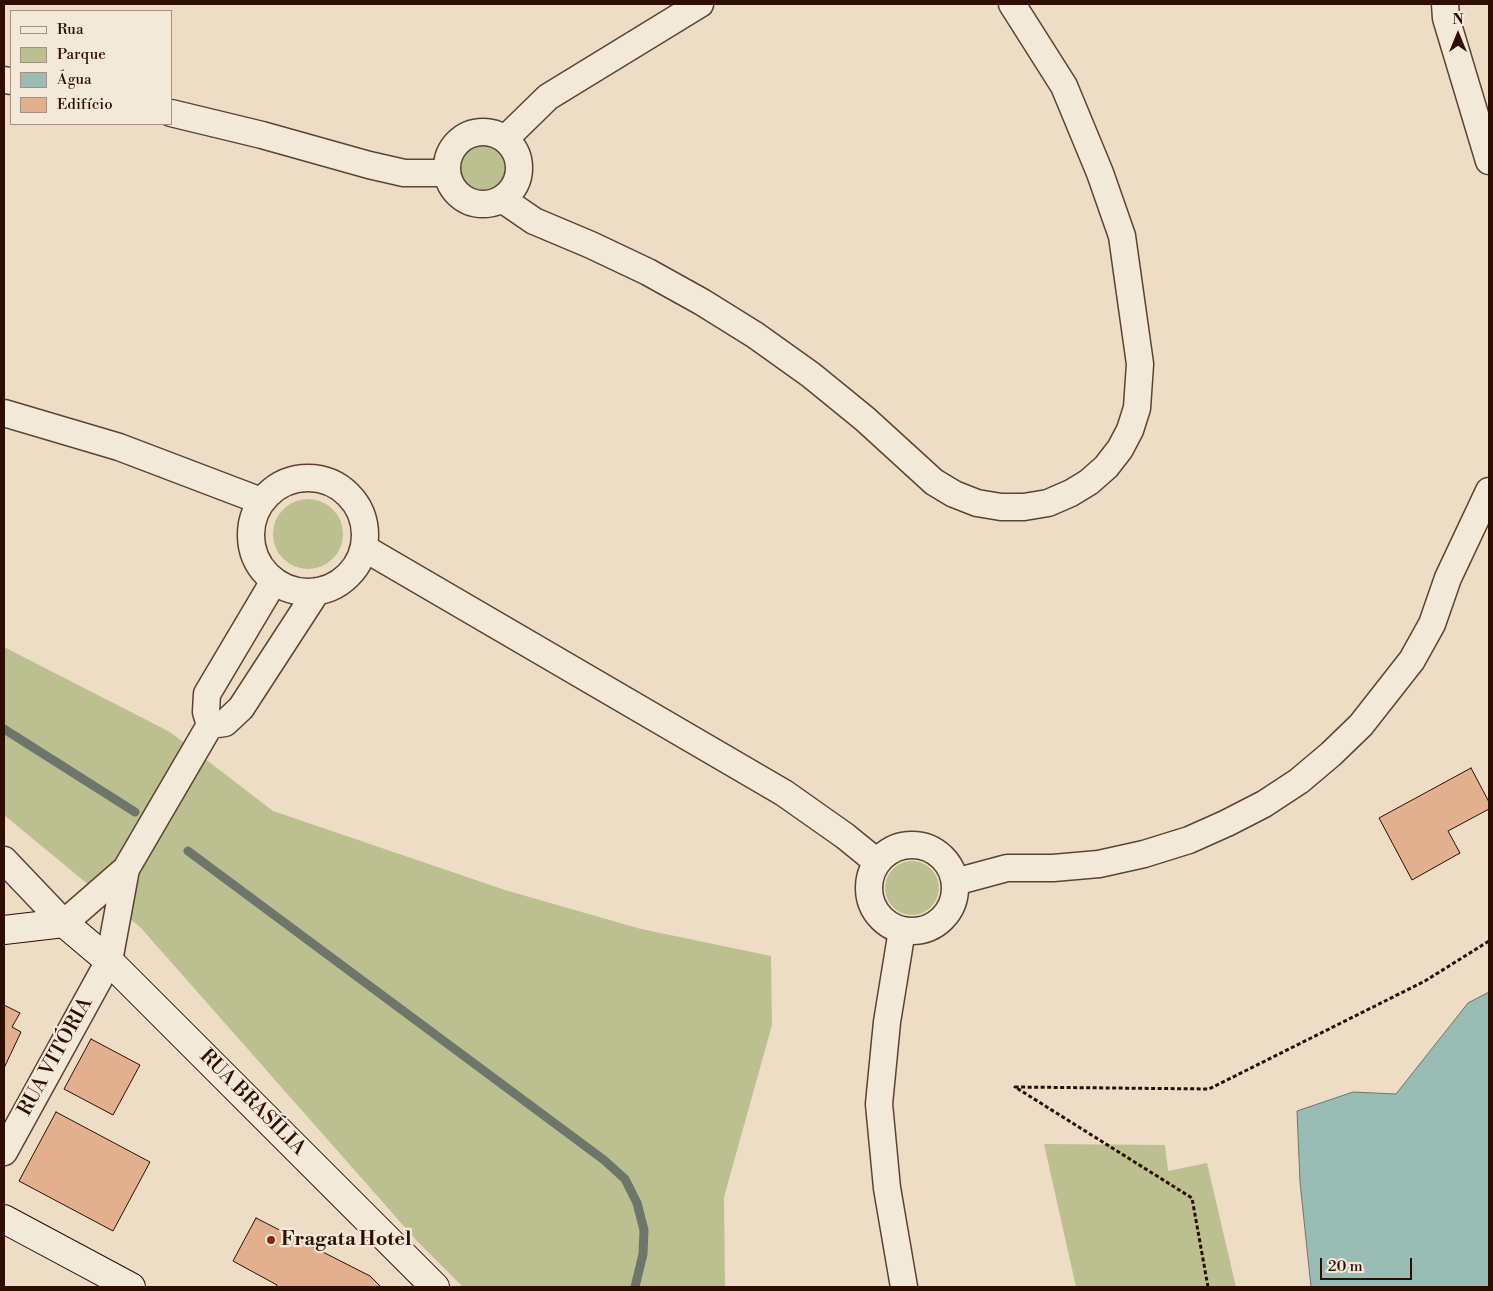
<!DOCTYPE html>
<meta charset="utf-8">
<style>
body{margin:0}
#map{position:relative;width:1493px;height:1291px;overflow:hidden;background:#ecddc4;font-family:"Libre Bodoni",serif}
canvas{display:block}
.frame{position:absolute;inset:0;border:5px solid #2d0e01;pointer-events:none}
.legend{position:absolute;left:10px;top:10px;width:162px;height:115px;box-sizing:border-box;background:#f3e9d9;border:1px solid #a49183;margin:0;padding:6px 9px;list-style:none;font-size:15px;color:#2d0e01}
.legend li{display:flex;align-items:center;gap:10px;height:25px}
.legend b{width:25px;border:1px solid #a49183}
.north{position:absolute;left:1433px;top:10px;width:50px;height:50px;-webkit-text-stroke:4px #f3e9d9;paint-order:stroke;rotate:0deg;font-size:14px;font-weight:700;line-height:20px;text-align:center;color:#2d0e01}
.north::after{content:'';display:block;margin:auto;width:18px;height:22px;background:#2d0e01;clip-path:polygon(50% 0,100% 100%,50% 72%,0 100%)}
.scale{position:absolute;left:1320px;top:1258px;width:92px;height:22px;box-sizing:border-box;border:2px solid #2d0e01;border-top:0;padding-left:6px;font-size:15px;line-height:18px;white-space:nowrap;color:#2d0e01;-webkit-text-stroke:4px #f3e9d9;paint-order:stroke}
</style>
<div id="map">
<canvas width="1493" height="1291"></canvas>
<div class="frame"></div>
<ul class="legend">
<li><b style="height:6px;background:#f3e9d9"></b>Rua</li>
<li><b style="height:14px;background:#bcc091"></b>Parque</li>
<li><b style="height:14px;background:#99bcb4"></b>Água</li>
<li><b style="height:14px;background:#e2b08f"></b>Edifício</li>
</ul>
<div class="north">N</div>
<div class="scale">20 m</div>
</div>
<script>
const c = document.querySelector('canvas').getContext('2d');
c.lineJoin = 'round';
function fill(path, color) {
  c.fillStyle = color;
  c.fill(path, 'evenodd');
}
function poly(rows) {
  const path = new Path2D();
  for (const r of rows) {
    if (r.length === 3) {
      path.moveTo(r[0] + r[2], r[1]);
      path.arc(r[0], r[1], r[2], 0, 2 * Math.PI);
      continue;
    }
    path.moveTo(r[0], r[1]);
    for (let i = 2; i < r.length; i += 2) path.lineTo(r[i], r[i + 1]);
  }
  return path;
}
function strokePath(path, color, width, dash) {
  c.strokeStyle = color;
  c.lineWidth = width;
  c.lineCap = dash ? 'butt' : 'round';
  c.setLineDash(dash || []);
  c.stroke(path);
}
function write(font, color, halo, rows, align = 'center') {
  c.font = font + ' "Libre Bodoni",serif';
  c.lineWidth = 4.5;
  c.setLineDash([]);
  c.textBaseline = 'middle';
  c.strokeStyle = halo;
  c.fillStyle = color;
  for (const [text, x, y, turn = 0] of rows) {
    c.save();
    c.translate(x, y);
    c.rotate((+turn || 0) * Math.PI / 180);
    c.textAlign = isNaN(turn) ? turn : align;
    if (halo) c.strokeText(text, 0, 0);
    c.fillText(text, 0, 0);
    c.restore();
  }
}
const green = poly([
 [483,168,22],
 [308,534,35],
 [4,647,170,732,273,811,505,890,641,929,771,956,772,1025,724,1197,725,1287,463,1287,417,1241,141,928,4,815],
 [912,888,27],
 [1044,1144,1165,1145,1168,1171,1207,1163,1236,1287,1076,1287]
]);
const water = poly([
 [1489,992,1489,1287,1311,1287,1300,1182,1297,1111,1353,1092,1396,1094,1468,1003,1489,992]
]);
const stream = poly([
 [4,729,135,812],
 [188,851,604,1160,625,1179,637,1203,644,1230,643,1254,635,1287]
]);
const building = poly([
 [1471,768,1489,802,1489,809,1448,831,1460,853,1412,880,1379,818,1471,768],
 [4,1005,20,1013,12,1027,21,1032,4,1068,4,1005],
 [91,1039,140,1065,113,1115,64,1089,91,1039],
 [56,1112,150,1162,113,1231,19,1181,56,1112],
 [256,1218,370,1276,381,1287,276,1287,277,1285,233,1261,256,1218]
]);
const path = poly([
 [1208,1287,1192,1198,1015,1087,1209,1089,1425,981,1489,941]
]);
const street = poly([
 [1445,4,1446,18,1489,161],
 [4,80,11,81],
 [171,113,262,135,369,165,404,173,447,173],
 [483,168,36],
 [505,139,548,97,700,4],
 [502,199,534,221,591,245,648,272,702,302,755,335,811,375,865,419,934,482,954,494,977,503,1001,507,1024,507,1048,503,1071,493,1089,482,1106,467,1120,449,1130,430,1137,408,1140,364,1122,236,1100,173,1064,86,1012,4],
 [4,413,119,447,261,501],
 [308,535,57],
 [364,548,784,793,845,836,877,862],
 [210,725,225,723,241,708,317,591],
 [912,888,43],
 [4,860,64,923,126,869,210,725,206,712,207,694,274,581],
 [955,882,1007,868,1053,868,1099,864,1144,854,1189,840,1227,823,1264,804,1299,781,1331,754,1361,725,1412,660,1432,624,1448,578,1489,491],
 [902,930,887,1022,879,1104,887,1188,904,1287],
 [4,1152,109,961,126,869]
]);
const secondary = poly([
 [4,930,64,923,109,961,435,1287],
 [4,1219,131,1287]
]);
const markers = [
 [271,1240,5,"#8f2418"]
];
const streetNames = [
 ["RUA VITÓRIA",56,1057,-61],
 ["RUA BRASÍLIA",252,1103,45]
];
const poiNames = [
 ["Fragata Hotel",281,1240]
];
fill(green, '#bcc091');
fill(water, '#99bcb4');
strokePath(water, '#6e766c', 1);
strokePath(stream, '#6e766c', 9);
fill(building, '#e2b08f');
strokePath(building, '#2d0e01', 1);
strokePath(street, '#5d4232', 29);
strokePath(secondary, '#2d0e01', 30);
strokePath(path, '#2d0e01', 3, [4, 2.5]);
strokePath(street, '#f3e9d9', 26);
strokePath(secondary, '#f3e9d9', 28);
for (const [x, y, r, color] of markers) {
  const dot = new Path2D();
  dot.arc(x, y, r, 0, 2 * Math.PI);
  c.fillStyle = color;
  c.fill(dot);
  strokePath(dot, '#f3e9d9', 2);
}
write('20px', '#2d0e01', '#f3e9d9', streetNames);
write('bold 20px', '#2d0e01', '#f3e9d9', poiNames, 'left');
</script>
